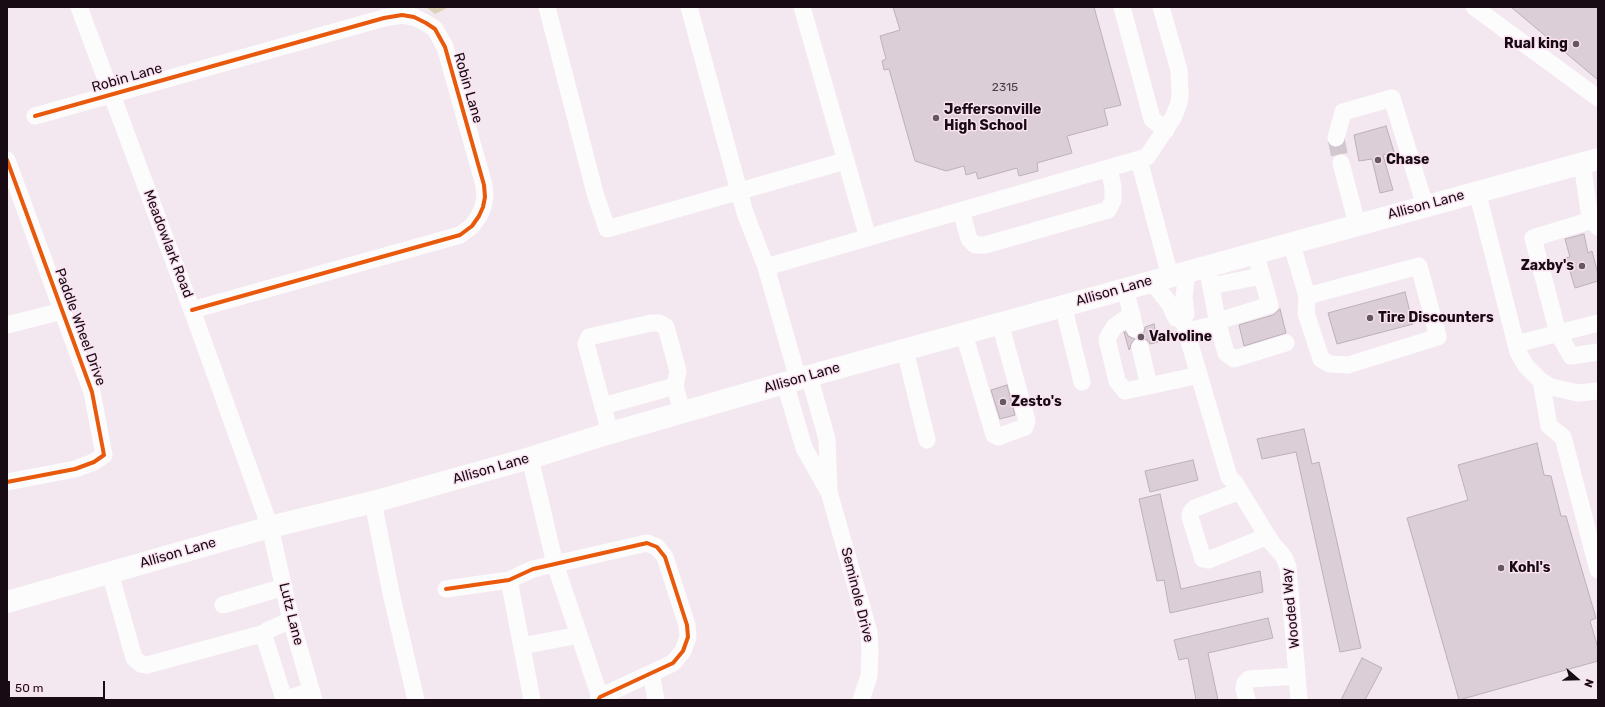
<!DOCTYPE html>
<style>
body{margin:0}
#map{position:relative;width:1605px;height:707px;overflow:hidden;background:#f4e8f0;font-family:Rubik,sans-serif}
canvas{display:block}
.frame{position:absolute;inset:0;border:8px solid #180b14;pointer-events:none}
.north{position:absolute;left:1557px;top:659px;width:40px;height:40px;-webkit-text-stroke:3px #fae2f1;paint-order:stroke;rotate:110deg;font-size:11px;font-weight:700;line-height:16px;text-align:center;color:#180b14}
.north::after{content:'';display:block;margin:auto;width:14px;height:18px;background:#180b14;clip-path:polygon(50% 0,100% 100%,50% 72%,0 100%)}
.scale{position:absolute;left:8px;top:681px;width:97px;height:18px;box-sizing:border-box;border:2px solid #180b14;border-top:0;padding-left:5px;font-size:12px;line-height:14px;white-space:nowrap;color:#180b14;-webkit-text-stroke:3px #fae2f1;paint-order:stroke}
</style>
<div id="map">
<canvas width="1605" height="707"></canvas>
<div class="frame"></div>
<div class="north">N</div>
<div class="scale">50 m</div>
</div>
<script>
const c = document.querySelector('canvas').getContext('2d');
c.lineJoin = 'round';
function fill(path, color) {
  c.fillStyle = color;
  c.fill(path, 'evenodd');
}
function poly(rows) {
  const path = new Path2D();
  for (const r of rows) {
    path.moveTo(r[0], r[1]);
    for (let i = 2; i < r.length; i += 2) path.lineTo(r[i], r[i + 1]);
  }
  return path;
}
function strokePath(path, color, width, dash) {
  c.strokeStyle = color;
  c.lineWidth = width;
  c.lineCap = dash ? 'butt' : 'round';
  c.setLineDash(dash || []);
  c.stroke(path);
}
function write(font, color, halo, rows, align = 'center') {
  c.font = font + ' Rubik,sans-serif';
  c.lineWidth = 3;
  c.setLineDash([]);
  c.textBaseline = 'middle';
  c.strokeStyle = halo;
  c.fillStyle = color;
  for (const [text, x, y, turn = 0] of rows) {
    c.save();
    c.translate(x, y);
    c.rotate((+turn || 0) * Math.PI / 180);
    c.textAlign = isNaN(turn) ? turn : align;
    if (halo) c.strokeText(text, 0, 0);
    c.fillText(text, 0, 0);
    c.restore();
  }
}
const green = poly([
 [426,7,449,7,435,14]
]);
const building = poly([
 [893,7,1094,7,1121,105,1104,109,1108,125,1067,136,1072,153,1037,163,1038,171,1019,176,1017,168,978,179,976,172,966,175,964,166,946,171,915,161,889,69,884,70,882,61,886,59,880,36,900,30,893,7],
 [1511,7,1598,7,1598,80,1511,7],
 [1386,126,1394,152,1383,155,1393,190,1380,193,1372,159,1359,161,1354,135,1386,126],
 [1584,234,1588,253,1592,251,1598,274,1598,281,1575,288,1566,258,1570,257,1565,239,1584,234],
 [1405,292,1413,324,1337,344,1328,313,1405,292],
 [1280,309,1286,333,1244,346,1239,325,1273,315,1280,309],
 [1154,324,1158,342,1150,344,1147,340,1140,337,1144,332,1145,327,1154,324],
 [1124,332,1126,332,1128,336,1135,339,1131,344,1130,349,1129,350,1124,332],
 [1007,385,1015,415,1000,419,991,390,1007,385],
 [1304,429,1312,464,1319,462,1361,648,1340,652,1296,452,1262,459,1257,439,1304,429],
 [1537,443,1544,475,1551,476,1561,516,1566,516,1596,618,1590,621,1598,648,1598,661,1459,700,1407,518,1468,500,1458,465,1537,443],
 [1193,460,1198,480,1150,492,1145,471,1193,460],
 [1160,494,1181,589,1260,571,1263,592,1170,613,1164,580,1157,581,1139,499,1160,494],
 [1268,618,1273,638,1208,653,1218,700,1196,700,1188,658,1179,660,1174,640,1268,618],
 [1362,658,1382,668,1365,700,1341,700,1362,658]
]);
const minorTunnel = poly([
 [1336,138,1341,163]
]);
const minor = poly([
 [79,7,192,310,270,527,291,620,314,700],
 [547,7,595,193,607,229,845,161],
 [689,7,745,213,766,267,798,379],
 [802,7,868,238],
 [1122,7,1152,119,1166,130],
 [1474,7,1598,98],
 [35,116,384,18,402,15,414,17,426,23,435,29,445,47,484,185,485,197,483,207,479,216,472,226,460,235,192,310],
 [1336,138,1343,112,1392,98,1425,206],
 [7,160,92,392,104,455,94,462,75,469,7,482],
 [1139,160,1170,276],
 [1341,163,1357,224],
 [1582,163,1589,211,1592,220,1598,227],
 [1477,191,1518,352,1526,366,1541,381,1549,426,1563,437,1598,570],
 [961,211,969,239,975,245,985,245,1108,210,1113,200,1113,187,1109,168],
 [1592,220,1533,238,1558,333,1571,356,1598,352],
 [1291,242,1307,296,1306,313,1321,359,1330,364,1348,365,1438,337,1419,266,1307,296],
 [1207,266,1218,324],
 [766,267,1147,157,1173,118,1179,103,1180,95,1179,70,1161,7],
 [1151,281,1169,303,1176,318,1182,317,1186,314,1184,298,1187,271],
 [1211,286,1261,276],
 [1125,288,1135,329],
 [1063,305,1082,382],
 [1132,314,1114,327,1107,339,1117,381,1125,391,1149,386],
 [1182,317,1229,477,1235,483,1271,542,1284,557,1288,567,1299,700],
 [1218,321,1270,305,1255,252],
 [7,325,62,311],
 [1186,331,1218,324,1226,353,1234,359,1286,343],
 [964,334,994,435,998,437,1025,427,1027,421,1000,323],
 [1516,344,1598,323],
 [1140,347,1149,386,1199,375],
 [905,350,927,440],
 [809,376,827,439,829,492,869,632,870,652,869,676,861,700],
 [1541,381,1551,387,1578,393,1598,391],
 [785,383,804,448,829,492],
 [603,406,675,386],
 [610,433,586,344,589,337,651,323,659,323,666,327,678,371,675,386,682,412],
 [530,458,555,564,600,697],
 [1240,491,1195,508,1191,512,1190,517,1203,559,1208,560,1268,536],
 [373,502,391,593,416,700],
 [110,573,134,658,141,664,147,665,265,633],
 [509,580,532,700],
 [446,589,509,580,533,569,647,543,657,547,665,557,687,625,688,637,683,651,673,663,600,697,598,700],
 [223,605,284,587],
 [291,620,268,630,265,633,265,639,283,696,285,698,289,698,311,691],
 [522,646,579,635],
 [651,673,656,700],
 [1247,700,1244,689,1245,683,1249,679,1297,676]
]);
const major = poly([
 [7,602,270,527,373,502,530,458,600,436,809,376,1598,159]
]);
const cycleway = poly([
 [35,116,384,18,402,15,414,17,426,23,435,29,445,47,484,185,485,197,483,207,479,216,472,226,460,235,192,310],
 [7,160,92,392,104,455,94,462,75,469,7,482],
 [446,589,509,580,533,569,647,543,657,547,665,557,687,625,688,637,683,651,673,663,600,697,598,700]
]);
const markers = [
 [1576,44,4,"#655861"],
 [936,118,4,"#655861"],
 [1378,160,4,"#655861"],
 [1582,266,4,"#655861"],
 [1370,318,4,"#655861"],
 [1141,337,4,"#655861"],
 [1003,402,4,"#655861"],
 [1501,568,4,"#655861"]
];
const numberNames = [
 ["2315",1005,88]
];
const poiNames = [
 ["Rual king",1568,44,"right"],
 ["Jeffersonville",944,110],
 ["High School",944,126],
 ["Chase",1386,160],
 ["Zaxby's",1574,266,"right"],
 ["Tire Discounters",1378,318],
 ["Valvoline",1149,337],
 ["Zesto's",1011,402],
 ["Kohl's",1509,568]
];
const streetNames = [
 ["Robin Lane",127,78,-16],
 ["Robin Lane",468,88,74],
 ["Allison Lane",1426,205,-15],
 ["Meadowlark Road",168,244,69],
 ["Allison Lane",1114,291,-16],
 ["Paddle Wheel Drive",80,327,70],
 ["Allison Lane",802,378,-16],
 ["Allison Lane",491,469,-16],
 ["Allison Lane",178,553,-16],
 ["Seminole Drive",857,595,76],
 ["Wooded Way",1291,608,-96],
 ["Lutz Lane",291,614,76]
];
fill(green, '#dcd2b8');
fill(building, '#dbced6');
strokePath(building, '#bcb0b8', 1);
strokePath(minorTunnel, '#d3c7cf', 17, [17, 8]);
strokePath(minor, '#fdfcfd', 17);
strokePath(major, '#fdfcfd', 22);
strokePath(cycleway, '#e8590c', 4);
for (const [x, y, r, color] of markers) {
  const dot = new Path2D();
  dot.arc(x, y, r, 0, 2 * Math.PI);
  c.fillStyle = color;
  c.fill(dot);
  strokePath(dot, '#fae2f1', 1.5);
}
write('12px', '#4b3e46', null, numberNames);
write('bold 14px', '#180b14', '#fae2f1', poiNames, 'left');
write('14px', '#180b14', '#fae2f1', streetNames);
</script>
